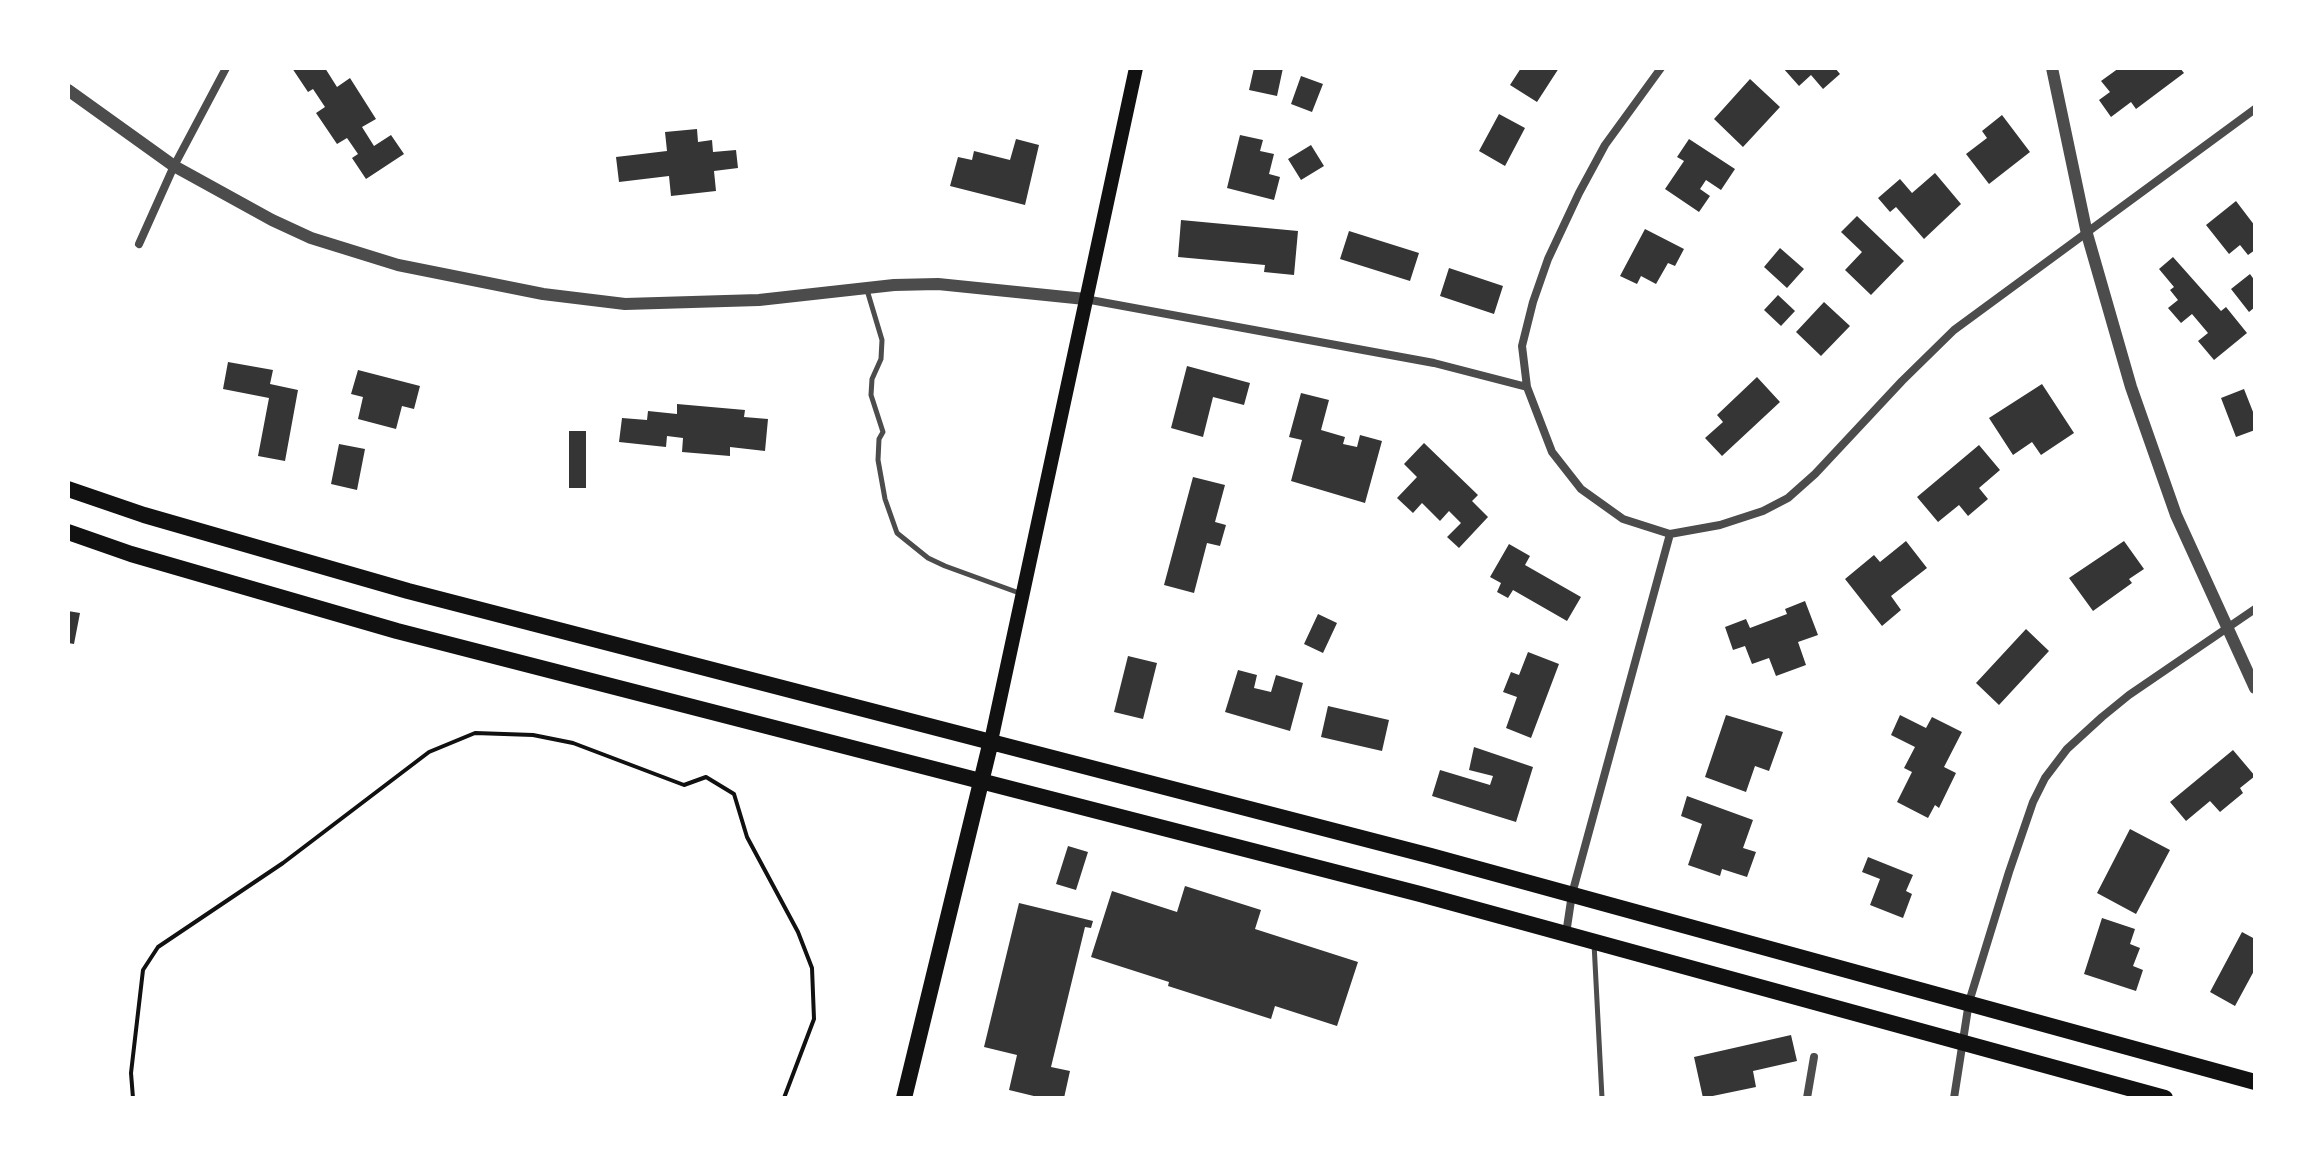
<!DOCTYPE html>
<style>
body{margin:0}
#map{position:relative;width:2323px;height:1166px;overflow:hidden;background:#fff;font-family:"PT Sans",sans-serif}
canvas{display:block}
.frame{position:absolute;inset:0;border:70px solid #fff;pointer-events:none}
</style>
<div id="map">
<canvas width="2323" height="1166"></canvas>
<div class="frame"></div>
</div>
<script>
const c = document.querySelector('canvas').getContext('2d');
c.lineJoin = 'round';
function fill(path, color) {
  c.fillStyle = color;
  c.fill(path, 'evenodd');
}
function poly(rows) {
  const path = new Path2D();
  for (const r of rows) {
    path.moveTo(r[0], r[1]);
    for (let i = 2; i < r.length; i += 2) path.lineTo(r[i], r[i + 1]);
  }
  return path;
}
function strokePath(path, color, width, dash) {
  c.strokeStyle = color;
  c.lineWidth = width;
  c.lineCap = dash ? 'butt' : 'round';
  c.setLineDash(dash || []);
  c.stroke(path);
}
const building = poly([
 [292,68,325,68,337,87,350,78,376,119,362,127,374,146,391,135,404,154,366,179,352,158,358,154,347,138,337,144,316,113,325,107,313,89,308,92],
 [1254,68,1283,68,1277,96,1249,90],
 [1521,68,1559,68,1537,102,1510,85],
 [1783,68,1835,68,1840,74,1823,89,1811,75,1799,86],
 [2119,68,2180,68,2184,73,2136,109,2131,102,2111,117,2099,100,2110,92,2101,81],
 [1301,76,1323,84,1312,112,1291,104],
 [1750,79,1780,107,1743,147,1714,119],
 [1499,114,1525,128,1505,166,1479,151],
 [2002,115,2030,152,1989,184,1966,154,1987,138,1982,131],
 [697,129,698,142,712,140,713,152,736,150,738,168,714,171,716,191,671,196,669,176,619,182,616,157,667,151,665,132],
 [1240,135,1263,140,1260,151,1274,154,1269,174,1280,177,1274,200,1227,188],
 [1016,139,1039,145,1025,205,950,186,958,157,972,160,974,151,1010,160],
 [1689,139,1735,169,1721,190,1706,180,1700,189,1710,196,1699,212,1665,189,1684,161,1677,157],
 [1311,145,1324,166,1301,180,1288,159],
 [1935,173,1961,204,1924,239,1896,207,1890,212,1878,198,1900,179,1912,193],
 [2236,201,2255,226,2255,250,2248,255,2240,245,2229,254,2206,225],
 [1857,216,1904,261,1871,295,1845,270,1862,252,1841,232],
 [1181,220,1298,231,1294,275,1264,272,1265,265,1178,257],
 [1645,229,1684,249,1675,266,1668,263,1656,284,1641,276,1637,284,1620,276],
 [1349,231,1419,253,1410,281,1340,259],
 [1780,248,1804,269,1787,288,1764,267],
 [2173,257,2221,311,2226,307,2247,333,2214,360,2198,341,2208,333,2192,314,2181,323,2168,308,2178,300,2170,290,2174,287,2159,269],
 [1449,268,1503,286,1494,314,1440,296],
 [2250,274,2255,281,2255,307,2249,312,2231,289],
 [1778,295,1795,311,1781,326,1764,310],
 [1824,302,1850,326,1821,356,1796,332],
 [228,362,273,370,270,384,298,390,285,461,258,456,269,398,223,389],
 [1187,366,1250,383,1244,405,1213,397,1203,437,1171,428],
 [358,370,420,386,414,409,402,406,396,429,358,419,363,397,351,394],
 [1757,377,1780,402,1722,456,1705,438,1723,422,1717,415],
 [2042,384,2074,433,2041,455,2032,442,2013,455,1989,418],
 [2244,389,2255,417,2255,430,2236,437,2221,398],
 [1301,393,1329,400,1321,430,1345,437,1343,444,1357,447,1360,435,1382,441,1365,503,1291,481,1302,440,1289,437],
 [677,404,745,410,744,417,768,419,765,451,730,447,730,456,682,452,683,438,667,436,666,447,619,442,622,418,647,420,648,411,677,414],
 [569,431,586,431,586,488,569,488],
 [1424,443,1478,495,1472,501,1488,517,1459,548,1447,537,1461,523,1449,511,1440,521,1422,503,1413,513,1397,498,1417,477,1404,464],
 [339,444,365,449,357,490,331,484],
 [1979,445,2000,470,1979,488,1988,499,1968,516,1959,505,1938,522,1917,497],
 [1193,477,1225,485,1215,522,1226,525,1220,546,1207,543,1194,593,1164,585],
 [1906,541,1927,568,1891,596,1901,610,1882,626,1845,579,1874,555,1880,562],
 [2124,541,2144,569,2129,579,2132,583,2093,611,2069,578],
 [1509,544,1530,556,1525,565,1581,597,1567,621,1513,590,1508,598,1497,592,1501,583,1490,577],
 [1805,601,1818,635,1798,642,1806,665,1776,676,1769,658,1752,664,1745,646,1733,650,1725,627,1746,619,1750,628,1787,614,1785,609],
 [68,611,80,613,74,644,68,643],
 [1318,614,1337,623,1323,653,1304,644],
 [2026,629,2049,651,1999,705,1976,683],
 [1528,652,1559,664,1531,738,1506,728,1517,697,1503,692,1511,672,1519,675],
 [1128,656,1157,663,1143,719,1114,712],
 [1238,670,1257,675,1254,688,1271,692,1276,675,1303,683,1290,731,1225,712],
 [1328,706,1389,720,1382,751,1321,737],
 [1726,715,1783,732,1769,771,1755,766,1746,792,1705,777],
 [1900,715,1926,728,1932,717,1962,732,1944,767,1956,773,1939,808,1935,805,1928,818,1897,802,1912,772,1904,768,1915,747,1891,735],
 [1474,747,1533,767,1516,822,1432,796,1440,770,1490,785,1493,776,1469,770],
 [2233,750,2255,776,2240,788,2243,793,2220,812,2210,801,2186,821,2170,802],
 [1687,796,1753,820,1743,848,1756,852,1747,877,1722,869,1720,876,1688,865,1702,824,1681,816],
 [2130,829,2170,850,2136,914,2097,893],
 [1068,846,1088,852,1076,890,1056,884],
 [1868,857,1913,875,1906,891,1912,894,1903,918,1870,905,1880,879,1862,872],
 [1185,886,1261,910,1255,929,1358,962,1337,1026,1275,1006,1271,1019,1168,986,1169,982,1091,957,1112,891,1177,912],
 [1019,903,1093,921,1091,928,1085,927,1051,1067,1070,1071,1064,1098,1042,1098,1009,1090,1017,1055,984,1047],
 [2102,918,2135,929,2130,944,2140,948,2133,966,2143,970,2136,991,2084,974],
 [2242,932,2255,939,2255,969,2235,1006,2210,992],
 [1791,1035,1797,1061,1753,1071,1756,1087,1703,1098,1694,1057]
]);
const path = poly([
 [133,1098,131,1073,143,970,158,947,283,863,429,752,475,733,533,735,573,743,684,785,706,777,734,794,747,837,798,932,812,968,814,1019,784,1098]
]);
const service = poly([
 [867,290,882,340,881,359,872,379,871,395,883,432,879,439,878,460,885,499,897,533,928,558,945,566,1022,594],
 [1594,943,1602,1098]
]);
const minor = poly([
 [1661,68,1605,145,1579,193,1548,259,1533,302,1522,346,1527,387,1552,452,1581,489,1623,519,1670,534,1720,525,1763,511,1788,498,1815,474,1902,381,1954,330,2255,109],
 [139,244,174,166,226,68],
 [1085,299,1434,363,1527,387],
 [1566,934,1572,894,1670,534],
 [1807,1098,1814,1057],
 [1954,1098,1969,1002,2009,872,2033,802,2045,778,2067,749,2102,717,2129,695,2255,609]
]);
const tertiary = poly([
 [2052,68,2087,234,2131,387,2176,515,2255,688],
 [68,90,174,166,272,220,311,238,398,265,543,294,625,304,759,300,894,285,938,284,1085,299]
]);
const secondary = poly([
 [991,741,1136,68]
]);
const primary = poly([
 [68,489,144,515,408,591,1431,856,2255,1082],
 [68,532,131,554,397,631,1420,894,2165,1098],
 [904,1098,991,741]
]);
fill(building, '#353535');
strokePath(path, '#111', 4);
strokePath(service, '#4c4c4c', 5);
strokePath(minor, '#4c4c4c', 8);
strokePath(tertiary, '#4c4c4c', 12);
strokePath(secondary, '#111', 14);
strokePath(primary, '#111', 16);
</script>
